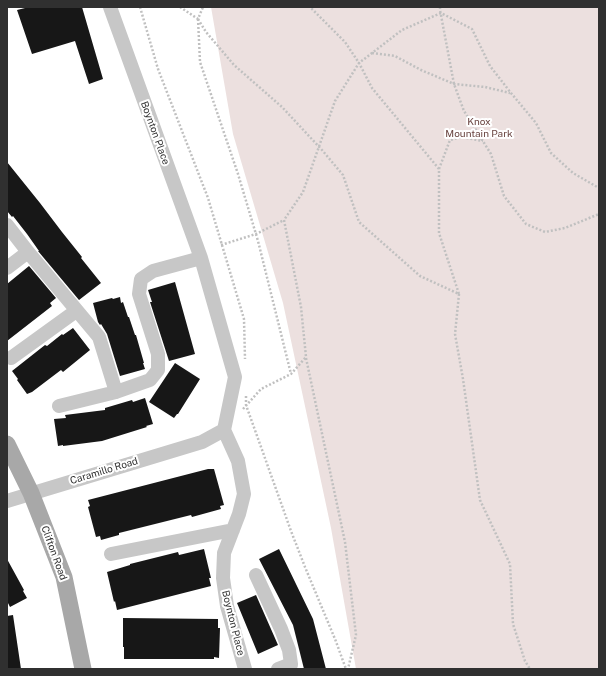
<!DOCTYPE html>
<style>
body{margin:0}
#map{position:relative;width:606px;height:676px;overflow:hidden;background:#fff;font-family:"Public Sans",sans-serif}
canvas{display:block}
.frame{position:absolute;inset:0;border:8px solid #303030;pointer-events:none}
</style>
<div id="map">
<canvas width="606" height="676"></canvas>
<div class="frame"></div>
</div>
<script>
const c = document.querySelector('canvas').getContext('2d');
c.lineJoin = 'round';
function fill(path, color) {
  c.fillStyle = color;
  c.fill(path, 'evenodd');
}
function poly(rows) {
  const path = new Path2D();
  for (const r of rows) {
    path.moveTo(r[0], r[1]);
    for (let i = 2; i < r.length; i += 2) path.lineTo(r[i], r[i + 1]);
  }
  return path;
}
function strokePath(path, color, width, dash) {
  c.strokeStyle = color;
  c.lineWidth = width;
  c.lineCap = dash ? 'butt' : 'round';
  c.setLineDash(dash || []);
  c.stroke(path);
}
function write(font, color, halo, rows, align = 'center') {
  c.font = font + ' "Public Sans",sans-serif';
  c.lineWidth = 4;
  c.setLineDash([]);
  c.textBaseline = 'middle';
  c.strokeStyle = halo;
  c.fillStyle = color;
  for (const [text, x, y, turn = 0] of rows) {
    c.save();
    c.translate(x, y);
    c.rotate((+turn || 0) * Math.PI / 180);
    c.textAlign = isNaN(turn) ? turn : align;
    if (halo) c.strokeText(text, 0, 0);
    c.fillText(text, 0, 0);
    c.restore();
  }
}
const green = poly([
 [211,7,599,7,599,669,356,669,331,528,283,303,233,134]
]);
const building = poly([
 [29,7,82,7,103,79,89,84,75,41,32,54,17,10],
 [7,162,40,203,62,232,82,257,81,258,101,283,79,300,38,251,39,251,27,234,13,216,12,217,7,211],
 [29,266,56,298,50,303,52,306,7,341,7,284],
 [175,282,195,354,169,361,150,302,152,302,148,290],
 [120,297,121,303,123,302,128,317,129,317,135,335,136,335,144,363,143,363,145,369,120,376,107,334,101,324,100,325,98,322,93,303,112,298,113,299],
 [73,328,90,350,63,372,61,370,32,392,27,394,17,380,18,379,12,371,45,345,47,346,62,334,63,335],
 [175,363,200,379,178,414,177,414,174,418,149,402],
 [145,398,153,424,146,426,147,427,102,441,63,446,63,445,58,446,54,419,66,418,65,415,105,410,105,408,132,400,133,402],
 [208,469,214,469,224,505,220,506,221,509,192,517,191,515,119,533,119,535,101,540,100,536,96,537,88,507,90,506,88,500],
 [204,549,211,578,209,578,211,586,117,610,115,601,114,602,107,572,130,565,130,564,178,552,179,555],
 [279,549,313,619,326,669,304,669,293,625,259,559],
 [7,559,24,590,23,591,27,598,10,607,7,601],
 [256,595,278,645,258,654,237,603],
 [13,615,21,669,7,669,7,616],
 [123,618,218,619,218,628,220,628,219,658,214,657,214,659,124,659,124,647,123,647]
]);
const path = poly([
 [140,7,158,69,208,198,244,319,245,359],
 [180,7,198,19,203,7],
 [440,7,440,10,454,84,464,111,491,154,504,196,526,224,545,232,565,228,599,214],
 [198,19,206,32,234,65,282,107,322,150,343,175,359,222,420,276,459,294,439,233,439,169,372,88,359,63,345,42,310,7],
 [198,19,200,62,238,174,258,241,291,374],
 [372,53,395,56,421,70,454,84,485,87,510,93],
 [439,169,450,140,461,137,483,141],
 [221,245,256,234,284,220],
 [459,294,455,334,463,379,480,500,510,564,513,624,525,661,530,669],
 [306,358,345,542,356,635,348,669],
 [246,396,246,405,291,531,305,567,335,639,346,669],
 [243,409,261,389,291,374,306,357,301,307,284,220,303,192,335,101,359,63,402,30,441,13,472,29,490,66,511,93,536,123,551,153,573,173,599,188]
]);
const minor = poly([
 [7,225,28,252,99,337,116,392],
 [7,268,28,252],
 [11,358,76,311],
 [59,406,116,392,150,380,158,370,158,354,139,294,141,279,153,271,201,258],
 [224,430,238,461,244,494,239,514,224,553,223,578,227,606,245,669],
 [7,501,202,442,224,430,235,377,201,258,110,7],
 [111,554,233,530],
 [256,575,281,629,289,650,291,664,278,669]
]);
const major = poly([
 [7,444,31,493,64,577,83,669]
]);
const parkNames = [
 ["Knox",479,122],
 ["Mountain Park",479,134]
];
const streetNames = [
 ["Boynton Place",155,133,70],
 ["Caramillo Road",104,471,-17],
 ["Clifton Road",54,553,70],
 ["Boynton Place",233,623,76]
];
fill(green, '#ece0df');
fill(building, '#171717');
strokePath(path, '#c0c0c0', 2.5, [2, 2]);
strokePath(minor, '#c7c7c7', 14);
strokePath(major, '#a8a8a8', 17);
write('10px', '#694440', '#fff', parkNames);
write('10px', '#303030', '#fff', streetNames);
</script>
